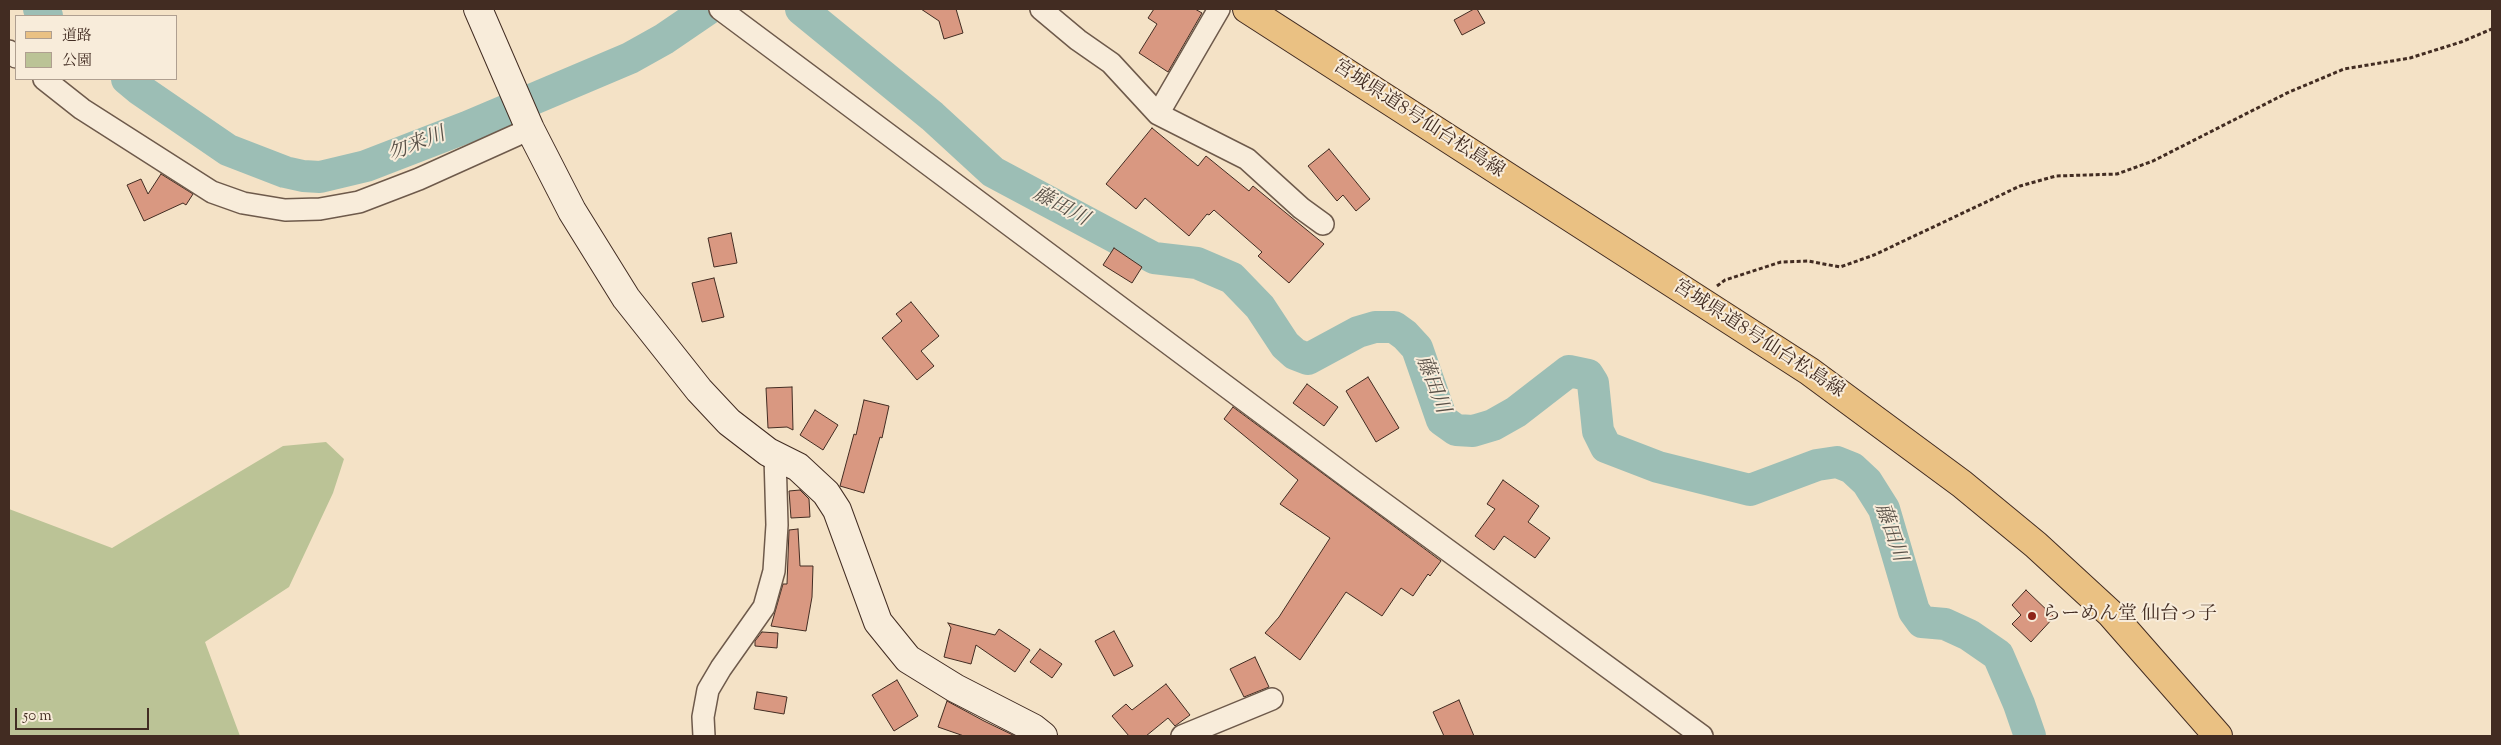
<!DOCTYPE html>
<meta charset="utf-8">
<style>
body{margin:0}
#map{position:relative;width:2501px;height:745px;overflow:hidden;background:#f4e2c6;font-family:"Sorts Mill Goudy","Noto Serif JP",serif}
canvas{display:block}
.frame{position:absolute;inset:0;border:10px solid #422c22;pointer-events:none}
.legend{position:absolute;left:15px;top:15px;width:162px;height:65px;box-sizing:border-box;background:#f8ecda;border:1px solid #af9f90;margin:0;padding:6px 9px;list-style:none;font-size:15px;color:#422c22}
.legend li{display:flex;align-items:center;gap:10px;height:25px}
.legend b{width:25px;border:1px solid #af9f90}
.scale{position:absolute;left:15px;top:708px;width:134px;height:22px;box-sizing:border-box;border:2px solid #422c22;border-top:0;padding-left:6px;font-size:15px;line-height:18px;white-space:nowrap;color:#422c22;-webkit-text-stroke:4px #f8ecda;paint-order:stroke}
</style>
<div id="map">
<canvas width="2501" height="745"></canvas>
<div class="frame"></div>
<ul class="legend">
<li><b style="height:6px;background:#eac183"></b>道路</li>
<li><b style="height:14px;background:#bbc396"></b>公園</li>
</ul>
<div class="scale">50 m</div>
</div>
<script>
const c = document.querySelector('canvas').getContext('2d');
c.lineJoin = 'round';
function fill(path, color) {
  c.fillStyle = color;
  c.fill(path, 'evenodd');
}
function poly(rows) {
  const path = new Path2D();
  for (const r of rows) {
    path.moveTo(r[0], r[1]);
    for (let i = 2; i < r.length; i += 2) path.lineTo(r[i], r[i + 1]);
  }
  return path;
}
function strokePath(path, color, width, dash) {
  c.strokeStyle = color;
  c.lineWidth = width;
  c.lineCap = dash ? 'butt' : 'round';
  c.setLineDash(dash || []);
  c.stroke(path);
}
function write(font, color, halo, rows, align = 'center') {
  c.font = font + ' "Sorts Mill Goudy","Noto Serif JP",serif';
  c.lineWidth = 4;
  c.setLineDash([]);
  c.textBaseline = 'middle';
  c.strokeStyle = halo;
  c.fillStyle = color;
  for (const [text, x, y, turn = 0] of rows) {
    c.save();
    c.translate(x, y);
    c.rotate((+turn || 0) * Math.PI / 180);
    c.textAlign = isNaN(turn) ? turn : align;
    if (halo) c.strokeText(text, 0, 0);
    c.fillText(text, 0, 0);
    c.restore();
  }
}
const green = poly([
 [326,442,344,459,333,493,289,587,205,642,240,736,9,736,9,509,112,548,283,446]
]);
const river = poly([
 [39,9,47,16],
 [801,9,932,116,993,172,1154,258,1197,263,1232,278,1260,307,1285,345,1295,354,1308,359,1358,332,1375,327,1394,327,1405,335,1417,348,1442,420,1456,430,1473,431,1493,425,1516,412,1569,371,1588,375,1593,383,1598,431,1606,447,1658,467,1750,490,1817,465,1837,462,1852,468,1867,482,1884,509,1914,611,1922,622,1945,624,1969,635,1998,655,2019,704,2030,736],
 [127,79,139,89,228,150,285,172,303,176,320,177,366,166,467,127,630,58,664,39,708,9]
]);
const building = poly([
 [921,9,956,9,963,33,944,39,939,21,921,9],
 [1154,9,1195,9,1202,13,1168,72,1139,53,1157,24,1148,18,1154,9],
 [1474,9,1477,9,1485,23,1462,35,1454,20,1474,9],
 [1152,128,1198,166,1206,156,1249,191,1253,186,1324,244,1289,283,1258,256,1262,252,1214,210,1209,215,1207,214,1189,236,1145,198,1136,209,1106,184,1152,128],
 [1329,149,1370,199,1356,211,1343,195,1337,201,1308,166,1329,149],
 [161,174,193,194,186,205,183,203,144,221,127,185,141,179,148,194,161,174],
 [731,233,737,263,714,267,708,238,731,233],
 [1114,248,1142,267,1132,283,1103,265,1114,248],
 [714,278,724,317,702,322,692,283,714,278],
 [911,302,939,336,921,351,934,366,917,380,882,338,902,321,896,314,911,302],
 [1368,377,1399,428,1376,442,1346,391,1368,377],
 [1307,384,1338,407,1324,426,1293,403,1307,384],
 [792,387,793,430,787,427,768,428,766,388,792,387],
 [864,400,889,406,882,438,880,437,864,493,840,486,854,434,856,435,864,400],
 [1233,407,1441,561,1430,576,1428,574,1413,596,1401,588,1382,616,1346,592,1300,660,1265,633,1279,617,1330,538,1280,504,1298,480,1224,419,1233,407],
 [815,410,838,425,823,450,800,435,815,410],
 [1503,480,1539,506,1528,522,1550,538,1535,558,1504,536,1494,550,1475,536,1495,509,1487,504,1503,480],
 [800,490,809,499,810,517,791,518,789,491,800,490],
 [798,529,800,566,813,566,812,597,806,631,771,626,783,584,787,584,789,530,798,529],
 [2026,590,2054,617,2031,642,2012,624,2021,615,2012,605,2026,590],
 [948,623,995,635,999,629,1030,650,1015,672,976,645,971,664,944,657,951,628,948,623],
 [1114,631,1133,666,1114,676,1095,641,1114,631],
 [762,632,778,633,777,648,755,646,755,641,762,632],
 [1040,649,1062,664,1052,678,1030,662,1040,649],
 [1255,657,1269,687,1244,697,1230,669,1255,657],
 [897,680,918,716,894,731,872,695,897,680],
 [1166,684,1190,715,1175,726,1168,718,1146,736,1129,736,1112,716,1126,704,1132,710,1166,684],
 [757,692,787,697,784,714,754,709,757,692],
 [1459,700,1474,736,1444,736,1433,712,1459,700],
 [947,701,984,721,1015,736,964,736,938,727,947,701]
]);
const path = poly([
 [1717,286,1725,280,1781,262,1808,261,1840,267,1874,255,2020,186,2056,176,2117,174,2153,161,2289,92,2344,69,2410,58,2461,42,2492,29]
]);
const street = poly([
 [720,9,1353,481,1702,736],
 [1041,9,1078,40,1111,63,1158,114,1247,159,1301,208,1323,224],
 [9,51,16,57],
 [44,79,82,109,212,192,243,203,285,210,320,209,359,202,419,179,530,129],
 [1158,114,1219,9],
 [704,736,703,717,708,690,721,668,764,607,774,571,777,525,775,456],
 [1182,736,1272,699]
]);
const secondary = poly([
 [478,9,530,129,572,211,626,298,699,390,729,422,768,452,798,467,826,493,837,510,878,622,908,659,955,688,1033,728,1043,736]
]);
const primary = poly([
 [1247,9,1809,371,1962,484,2036,545,2111,614,2218,736]
]);
const markers = [
 [2032,616,5,"#8f2418"]
];
const streetNames = [
 ["宮城県道8号仙台松島線",1418,120,33],
 ["宮城県道8号仙台松島線",1758,340,33]
];
const poiNames = [
 ["らーめん堂 仙台っ子",2042,616]
];
const waterNames = [
 ["勿来川",417,146,-21],
 ["藤田川",1060,208,28],
 ["藤田川",1431,385,69],
 ["藤田川",1889,533,71]
];
fill(green, '#bbc396');
strokePath(river, '#9cbeb5', 32);
fill(building, '#d99881');
strokePath(building, '#422c22', 1);
strokePath(street, '#6e5a4b', 24);
strokePath(secondary, '#422c22', 30);
strokePath(primary, '#422c22', 30);
strokePath(path, '#422c22', 3, [4, 2.5]);
strokePath(street, '#f8ecda', 21);
strokePath(secondary, '#f8ecda', 28);
strokePath(primary, '#eac183', 28);
for (const [x, y, r, color] of markers) {
  const dot = new Path2D();
  dot.arc(x, y, r, 0, 2 * Math.PI);
  c.fillStyle = color;
  c.fill(dot);
  strokePath(dot, '#f8ecda', 2);
}
write('19px', '#422c22', '#f8ecda', streetNames);
write('19px', '#422c22', '#f8ecda', poiNames, 'left');
write('italic 20px', '#585047', '#f8ecda', waterNames);
</script>
